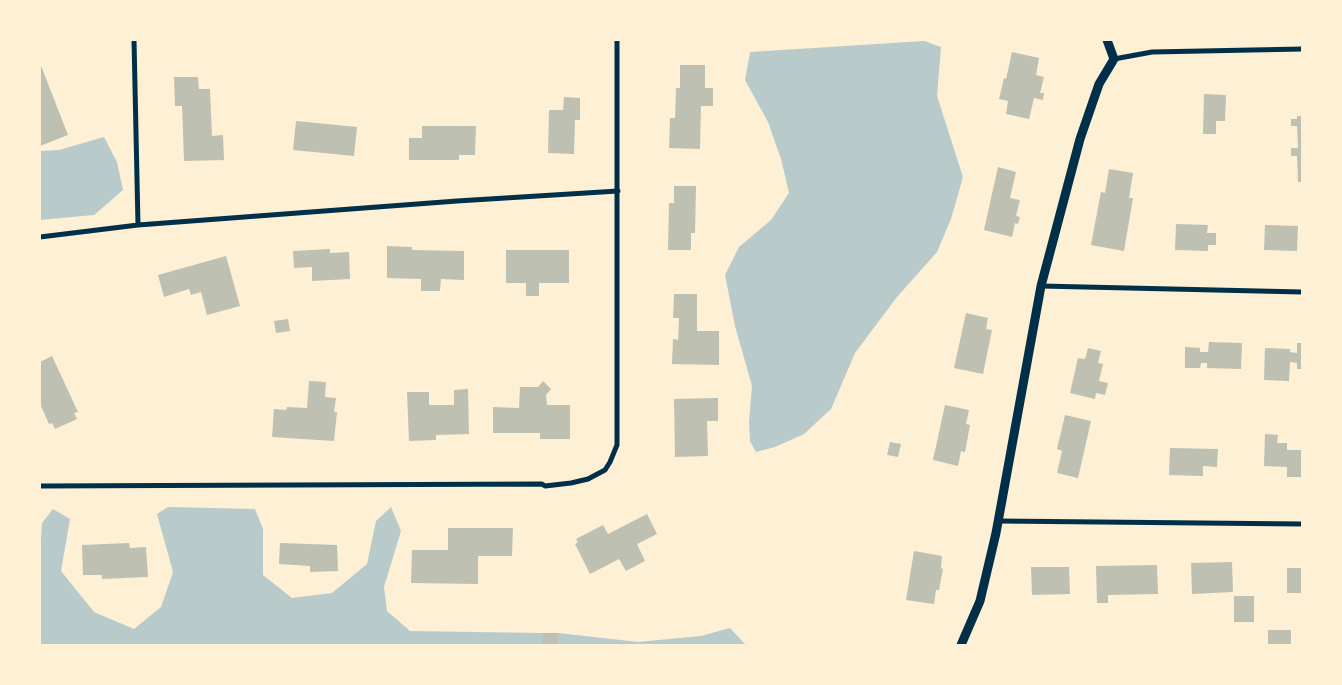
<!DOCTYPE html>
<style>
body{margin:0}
#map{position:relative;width:1342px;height:685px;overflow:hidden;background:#fdf0d5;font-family:"Times New Roman",serif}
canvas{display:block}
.frame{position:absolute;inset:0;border:41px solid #fdf0d5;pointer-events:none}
</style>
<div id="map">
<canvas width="1342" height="685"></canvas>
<div class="frame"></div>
</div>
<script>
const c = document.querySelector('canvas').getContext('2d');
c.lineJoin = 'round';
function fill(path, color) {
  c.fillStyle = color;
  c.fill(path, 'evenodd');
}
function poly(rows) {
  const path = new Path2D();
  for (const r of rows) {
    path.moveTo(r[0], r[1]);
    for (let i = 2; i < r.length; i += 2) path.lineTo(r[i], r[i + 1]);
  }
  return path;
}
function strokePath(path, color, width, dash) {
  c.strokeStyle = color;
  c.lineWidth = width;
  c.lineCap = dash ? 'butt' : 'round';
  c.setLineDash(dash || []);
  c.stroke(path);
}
const green = poly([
 [924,41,941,47,937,96,963,177,951,219,937,252,897,297,855,353,831,409,804,434,775,447,756,452,750,441,749,422,752,386,735,326,725,275,739,247,771,220,789,193,781,159,768,122,745,80,750,52],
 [104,137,117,162,123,190,94,215,40,220,40,151,59,150],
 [168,507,255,509,263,529,263,575,292,598,332,593,367,564,376,521,391,507,401,531,384,587,387,611,410,631,542,633,542,645,40,645,40,555,42,523,53,509,70,519,61,571,94,612,134,629,161,607,173,572,157,514],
 [730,628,746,645,558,645,558,633,638,642,701,636]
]);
const building = poly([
 [1012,52,1039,58,1036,75,1044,77,1040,93,1044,93,1043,100,1034,98,1029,119,1006,114,1008,101,999,99,1004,78,1006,79],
 [40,63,68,135,40,146],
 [680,65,705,65,705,88,713,88,713,106,701,106,700,149,669,148,670,118,675,118,676,88,680,88],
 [174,77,198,77,199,89,210,89,212,136,223,135,224,160,184,161,182,106,175,106],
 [1204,94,1226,95,1225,121,1216,121,1216,134,1203,134],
 [564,97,580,98,580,120,575,120,574,154,548,153,549,110,563,110],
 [1297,116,1302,116,1302,182,1298,182,1297,156,1291,156,1291,148,1298,148,1297,126,1291,126,1291,119,1297,119],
 [296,121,357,127,354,156,293,150],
 [422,126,476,126,475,155,459,155,459,160,409,160,409,138,422,138],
 [998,167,1016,172,1010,198,1020,200,1016,216,1020,217,1018,224,1015,223,1012,237,984,230],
 [1109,169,1133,173,1129,198,1133,198,1124,251,1091,245,1101,192,1105,193],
 [674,186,696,186,695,233,691,233,691,250,668,250,669,203,674,203],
 [1176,224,1208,225,1207,233,1216,233,1216,245,1208,245,1208,251,1175,250],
 [1265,225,1298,226,1297,251,1264,250],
 [387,246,412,247,412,250,464,251,464,280,441,279,440,291,421,291,421,279,387,278],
 [330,249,330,253,349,252,350,279,312,281,312,267,294,268,293,251],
 [506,250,569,250,569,283,539,283,539,296,526,296,526,283,506,283],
 [226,256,240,306,207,315,201,292,191,295,189,289,164,297,158,275],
 [674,294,697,294,697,331,719,331,719,365,672,364,673,339,678,340,679,318,673,318],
 [966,313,988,318,986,329,992,330,983,374,954,368],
 [288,319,290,331,276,333,274,321],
 [1209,342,1242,343,1241,369,1207,368,1207,363,1201,363,1200,368,1185,368,1185,347,1200,348,1200,352,1208,352],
 [1297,343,1302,343,1302,369,1297,369,1297,363,1290,362,1289,381,1264,380,1265,348,1290,349,1290,352,1297,353],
 [1088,348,1101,351,1098,363,1103,364,1099,381,1108,383,1105,395,1096,393,1095,399,1070,393,1078,358,1085,359],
 [52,356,78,412,74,413,77,419,55,429,52,423,49,424,40,404,40,362],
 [309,381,326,382,325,397,336,398,334,412,337,412,334,441,272,437,274,409,286,410,287,407,307,408],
 [543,381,551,389,546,395,547,405,570,405,570,439,540,439,540,433,493,433,493,407,519,408,520,387,538,387],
 [468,389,469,434,436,435,436,440,409,441,407,392,429,392,429,405,454,405,454,390],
 [718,398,718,421,707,421,708,456,675,457,674,399],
 [945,405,969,410,966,424,970,425,965,452,961,451,958,466,933,460],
 [1065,415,1091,421,1078,478,1057,473,1062,451,1057,449],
 [1265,434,1278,435,1277,443,1287,443,1287,450,1302,450,1302,477,1287,477,1287,467,1264,466],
 [890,442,901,444,898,457,887,455],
 [1170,448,1218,449,1217,467,1203,466,1203,476,1169,475],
 [647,514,657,534,637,544,645,561,626,571,619,559,590,574,575,544,578,542,576,539,603,525,608,534],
 [448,528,513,528,512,556,478,556,478,584,411,583,412,550,448,550],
 [129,543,130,548,146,547,148,577,102,579,102,575,83,575,82,545],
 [280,543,337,545,338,571,310,572,310,566,279,564],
 [914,551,942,556,941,568,943,569,939,590,936,590,934,604,906,600],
 [1232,562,1233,592,1192,594,1191,563],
 [1157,565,1158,594,1108,595,1108,603,1097,603,1096,566],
 [1031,567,1069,567,1070,594,1032,595],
 [1287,568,1302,568,1302,593,1287,593],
 [1234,596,1254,596,1254,622,1234,622],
 [1268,630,1291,630,1291,645,1268,645],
 [542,633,558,633,558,645,542,645]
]);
const minor = poly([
 [134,40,138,225],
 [1114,59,1152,52,1302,49],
 [40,237,138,225,457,201,618,191],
 [1041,286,1302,292],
 [40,486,542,484,545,486,571,483,588,479,605,470,610,462,617,445,617,40],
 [998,521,1302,524]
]);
const tertiary = poly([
 [961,645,980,601,996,533,1041,286,1080,139,1099,84,1114,59,1107,40]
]);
fill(green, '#b9caca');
fill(building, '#bec0b2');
strokePath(minor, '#003049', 5);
strokePath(tertiary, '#003049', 9);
</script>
